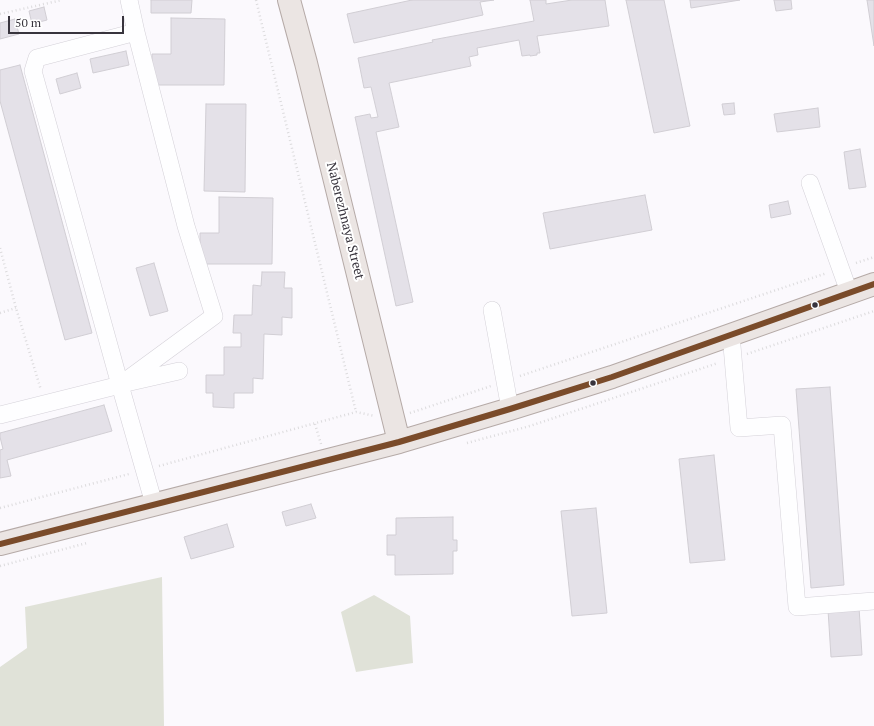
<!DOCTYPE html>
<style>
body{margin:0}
#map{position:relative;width:874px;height:726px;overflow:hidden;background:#fbf9fd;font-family:"PT Serif",serif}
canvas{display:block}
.scale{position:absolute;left:8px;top:16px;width:116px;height:18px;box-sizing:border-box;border:2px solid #38343d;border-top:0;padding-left:5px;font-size:12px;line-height:14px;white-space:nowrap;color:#38343d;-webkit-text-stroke:3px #fff;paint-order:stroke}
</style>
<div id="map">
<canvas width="874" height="726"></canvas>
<div class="scale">50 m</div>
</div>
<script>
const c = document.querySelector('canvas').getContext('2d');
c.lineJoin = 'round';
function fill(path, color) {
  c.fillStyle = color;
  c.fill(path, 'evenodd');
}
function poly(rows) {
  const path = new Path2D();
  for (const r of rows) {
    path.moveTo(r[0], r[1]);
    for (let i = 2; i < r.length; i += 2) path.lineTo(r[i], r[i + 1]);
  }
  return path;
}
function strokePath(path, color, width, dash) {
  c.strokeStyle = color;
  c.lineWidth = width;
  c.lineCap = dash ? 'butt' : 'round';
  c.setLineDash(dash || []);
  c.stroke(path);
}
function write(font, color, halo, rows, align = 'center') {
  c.font = font + ' "PT Serif",serif';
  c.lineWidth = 4;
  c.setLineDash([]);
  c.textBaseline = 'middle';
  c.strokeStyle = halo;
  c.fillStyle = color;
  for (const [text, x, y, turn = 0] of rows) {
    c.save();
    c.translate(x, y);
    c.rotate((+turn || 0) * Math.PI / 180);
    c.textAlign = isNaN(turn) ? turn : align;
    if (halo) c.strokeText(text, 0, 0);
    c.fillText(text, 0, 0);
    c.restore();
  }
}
const green = poly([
 [162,577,164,726,0,726,0,667,27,648,25,607],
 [374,595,410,616,413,663,356,672,341,612]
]);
const building = poly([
 [151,0,192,0,191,13,151,13,151,0],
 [412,0,494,0,480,2,483,15,354,43,347,14,412,0],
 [530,0,546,0,546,4,572,0,605,0,609,26,537,36,540,53,537,53,537,55,530,56,530,55,522,56,519,40,477,48,478,55,469,57,471,66,389,83,399,127,376,132,413,302,396,306,355,117,370,114,371,118,378,117,371,87,364,88,358,58,433,42,432,40,534,21,530,0],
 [626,0,664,0,690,126,654,133,626,0],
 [690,0,740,0,691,8,690,0],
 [774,0,791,0,792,9,776,11,774,0],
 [867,0,874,0,874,46,867,0],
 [44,7,47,20,32,24,29,11,44,7],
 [171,18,225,19,224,85,152,85,152,54,171,54,171,18],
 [15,19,19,34,0,39,0,23,15,19],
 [126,51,129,65,93,73,90,59,126,51],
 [20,65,92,333,65,340,0,101,0,70,20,65],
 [77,73,81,88,60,94,56,79,77,73],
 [734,103,735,114,724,115,722,104,734,103],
 [206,104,246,104,245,192,204,191,206,104],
 [818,108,820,127,777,132,774,114,818,108],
 [860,149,866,187,849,189,844,152,860,149],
 [645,195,652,230,550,249,543,213,645,195],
 [219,197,273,198,272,264,200,264,200,233,219,233,219,197],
 [788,201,791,214,771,218,769,205,788,201],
 [154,263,168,311,150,316,136,268,154,263],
 [262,272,285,272,284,288,292,288,292,318,282,317,282,335,264,334,263,379,253,378,253,393,234,393,234,408,213,407,213,393,206,393,206,375,224,375,224,347,241,347,241,333,233,333,234,315,252,315,253,285,261,286,262,272],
 [830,387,844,585,811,588,796,389,830,387],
 [104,405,112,431,7,460,11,476,0,478,0,450,3,449,0,437,0,433,104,405],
 [714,455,725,560,690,563,679,459,714,455],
 [311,504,316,518,286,526,282,512,311,504],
 [596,508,607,613,572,616,561,511,596,508],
 [453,517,453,540,457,540,457,551,453,551,453,574,395,575,395,555,387,555,387,535,396,535,396,518,453,517],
 [227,524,234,547,191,559,184,537,227,524],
 [859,607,862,655,831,657,828,610,859,607]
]);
const path = poly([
 [256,0,356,412],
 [0,14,62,0],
 [0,248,16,308,41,390],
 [856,263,874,257],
 [0,313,16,308],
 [747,354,874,311],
 [520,376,827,273],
 [410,413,491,386],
 [315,424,321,444],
 [467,443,530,426,718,363],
 [159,466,356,412,375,416],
 [0,508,129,474],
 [0,566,87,543]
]);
const minor = poly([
 [810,183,849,292],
 [492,310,510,409],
 [731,334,739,428,782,425,797,607,874,601],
 [126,383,179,371],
 [120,385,33,71,37,58,136,32,129,0],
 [120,385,214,316,186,226,136,32],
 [0,415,120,385,154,504]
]);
const major = poly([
 [289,0,306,63,399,442],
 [0,544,399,442,510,409,612,377,874,284]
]);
const bus1 = poly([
 [0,544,399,442,510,409,612,377,874,284]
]);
const markers = [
 [815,305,3.5,"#38343d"],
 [593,383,3.5,"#38343d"]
];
const streetNames = [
 ["Naberezhnaya Street",345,221,76]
];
fill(green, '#e0e2d8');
fill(building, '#e4e1e8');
strokePath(building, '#d1ced4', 1);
strokePath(minor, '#d4d1d8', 18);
strokePath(major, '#b5aaa7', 24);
strokePath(path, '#dcdbdd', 2.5, [1, 3]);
strokePath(minor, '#fefeff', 17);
strokePath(major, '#ebe5e3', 22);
strokePath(bus1, '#7a4b2a', 6);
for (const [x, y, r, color] of markers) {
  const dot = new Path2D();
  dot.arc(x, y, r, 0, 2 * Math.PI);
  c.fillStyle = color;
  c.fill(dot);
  strokePath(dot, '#fff', 1.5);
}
write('13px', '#38343d', '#fff', streetNames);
</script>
